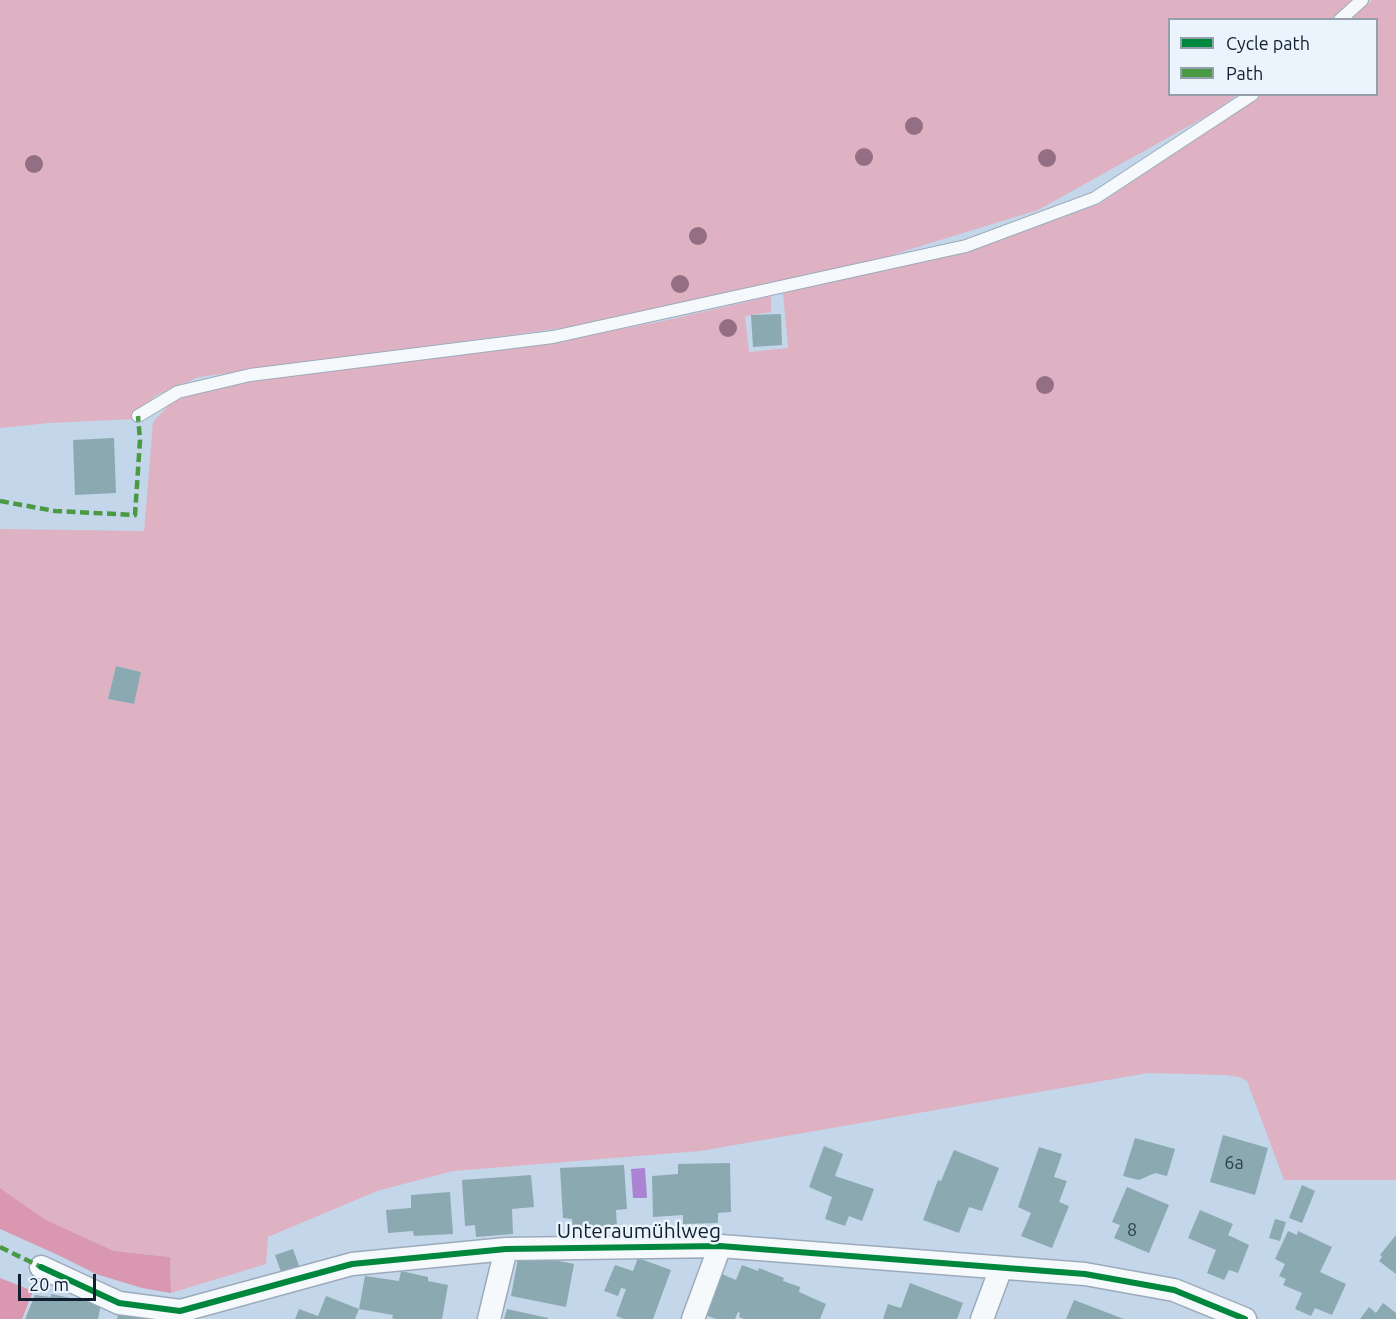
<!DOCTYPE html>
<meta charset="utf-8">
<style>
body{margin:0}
#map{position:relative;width:1396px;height:1319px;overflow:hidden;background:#c4d6e9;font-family:Ubuntu,sans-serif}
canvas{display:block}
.legend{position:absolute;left:1168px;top:18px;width:210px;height:78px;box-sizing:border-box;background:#ebf4fd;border:2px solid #939fab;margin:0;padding:8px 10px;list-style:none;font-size:18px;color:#0f1f2f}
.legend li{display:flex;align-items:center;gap:12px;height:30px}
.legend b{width:30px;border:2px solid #939fab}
.scale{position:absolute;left:18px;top:1274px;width:78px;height:27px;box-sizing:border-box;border:3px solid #0f1f2f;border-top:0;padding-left:8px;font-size:18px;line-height:21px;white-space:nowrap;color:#0f1f2f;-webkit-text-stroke:4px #ebf4fd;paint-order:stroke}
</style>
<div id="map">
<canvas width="1396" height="1319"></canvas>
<ul class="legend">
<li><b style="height:8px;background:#00873e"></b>Cycle path</li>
<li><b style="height:8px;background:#499a42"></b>Path</li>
</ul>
<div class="scale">20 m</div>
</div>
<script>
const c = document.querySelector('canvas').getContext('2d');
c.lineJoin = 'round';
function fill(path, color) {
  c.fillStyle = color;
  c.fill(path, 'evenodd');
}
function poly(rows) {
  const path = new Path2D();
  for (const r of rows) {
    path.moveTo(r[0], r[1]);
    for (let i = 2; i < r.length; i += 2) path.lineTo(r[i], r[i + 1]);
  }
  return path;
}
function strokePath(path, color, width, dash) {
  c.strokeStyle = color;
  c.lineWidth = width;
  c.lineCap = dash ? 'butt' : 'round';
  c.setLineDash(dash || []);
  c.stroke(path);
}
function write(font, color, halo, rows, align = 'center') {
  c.font = font + ' Ubuntu,sans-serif';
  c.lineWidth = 5;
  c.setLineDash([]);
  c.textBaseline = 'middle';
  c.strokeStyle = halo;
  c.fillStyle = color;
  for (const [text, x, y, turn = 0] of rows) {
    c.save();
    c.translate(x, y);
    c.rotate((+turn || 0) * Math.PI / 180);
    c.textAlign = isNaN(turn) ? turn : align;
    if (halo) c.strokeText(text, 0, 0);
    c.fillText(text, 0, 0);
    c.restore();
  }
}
const green = poly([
 [0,0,1355,0,1331,19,1170,20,1170,94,1237,95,1214,112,1038,210,859,265,577,326,199,377,155,396,136,419,49,423,0,428],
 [1372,0,1396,0,1396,1180,1284,1180,1247,1081,1239,1077,1226,1075,1148,1073,700,1151,453,1171,377,1191,268,1237,266,1264,171,1293,170,1257,114,1251,46,1220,0,1188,0,529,144,531,153,422,176,397,241,382,543,344,668,320,771,296,771,312,745,316,749,352,788,348,783,293,1014,235,1099,204,1261,95,1376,94,1376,20,1350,19],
 [116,666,141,672,133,704,108,699]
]);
const forest = poly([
 [0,1188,46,1220,114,1251,170,1257,171,1293,142,1288,96,1274,58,1255,0,1229],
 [0,1278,33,1291,22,1319,0,1319]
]);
const water = poly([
 [645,1168,647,1198,633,1198,631,1169]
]);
const building = poly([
 [781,314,782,345,753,347,751,315],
 [114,438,116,493,75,495,73,440],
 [116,666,141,672,134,704,108,699],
 [1223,1135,1268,1148,1255,1195,1210,1182],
 [1135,1138,1175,1149,1167,1176,1155,1173,1139,1180,1123,1176],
 [824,1146,843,1154,835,1176,874,1189,862,1221,849,1216,845,1226,825,1219,832,1197,809,1187],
 [1039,1147,1062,1154,1054,1177,1067,1181,1059,1202,1069,1206,1052,1248,1021,1236,1031,1213,1018,1207],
 [954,1150,999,1168,982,1211,969,1207,959,1233,923,1220,938,1180,941,1181],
 [730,1163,731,1212,718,1213,718,1223,683,1224,683,1215,653,1217,652,1176,678,1174,678,1164],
 [624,1165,627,1209,616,1210,617,1228,573,1231,572,1219,563,1218,560,1168],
 [531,1175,534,1207,512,1209,513,1234,476,1237,475,1225,465,1226,462,1180],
 [1302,1185,1315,1191,1302,1223,1289,1218],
 [1127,1187,1169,1205,1149,1253,1114,1238,1120,1225,1112,1222],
 [450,1192,453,1234,414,1236,413,1231,388,1233,386,1210,411,1208,411,1195],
 [1200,1210,1233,1224,1228,1235,1249,1245,1238,1273,1229,1270,1224,1280,1207,1273,1216,1250,1188,1238],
 [1275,1219,1286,1222,1280,1241,1269,1238],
 [1288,1231,1297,1235,1298,1231,1332,1247,1320,1272,1346,1284,1332,1315,1315,1308,1311,1316,1295,1309,1302,1293,1283,1285,1286,1279,1279,1276,1285,1264,1275,1259],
 [1396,1235,1396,1274,1379,1261,1382,1257,1380,1255],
 [293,1249,299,1266,281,1272,275,1255],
 [519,1253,574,1264,566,1307,511,1296],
 [638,1258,671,1270,653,1319,624,1319,616,1316,626,1289,621,1288,618,1296,604,1291,615,1265,633,1271],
 [742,1265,758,1271,759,1268,784,1278,783,1281,800,1287,799,1292,826,1304,820,1319,744,1319,739,1317,740,1313,738,1312,735,1319,716,1319,700,1313,717,1272,736,1280],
 [401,1271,428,1277,428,1281,448,1285,442,1319,395,1319,392,1318,393,1315,359,1309,365,1276,399,1281],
 [910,1283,963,1303,957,1319,883,1319,888,1304,901,1308],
 [51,1294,101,1304,98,1319,25,1319,35,1295,51,1297],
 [326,1296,359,1309,355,1319,295,1319,299,1309,318,1316],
 [1074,1300,1124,1319,1066,1319],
 [1383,1303,1396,1313,1396,1319,1360,1319,1369,1307,1376,1313],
 [507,1309,548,1318,548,1319,504,1319],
 [119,1311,148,1318,148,1319,117,1319]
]);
const lane = poly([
 [1340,20,1362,0],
 [138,416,178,392,250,375,553,337,966,246,1095,198,1253,94]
]);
const street = poly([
 [41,1267,119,1303,180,1311,352,1264,506,1249,720,1246,1085,1274,1174,1290,1245,1319],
 [489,1319,506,1249],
 [693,1319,720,1246],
 [982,1319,1001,1268]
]);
const quiet = poly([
 [0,501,55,511,135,515,140,440,138,416],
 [0,1247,41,1267]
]);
const cycleway = poly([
 [41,1267,119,1303,180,1311,352,1264,506,1249,720,1246,1085,1274,1174,1290,1245,1319]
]);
const trees = [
 [914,126],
 [864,157],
 [1047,158],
 [34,164],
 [698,236],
 [680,284],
 [728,328],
 [1045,385]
];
const numberNames = [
 ["6a",1234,1163],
 ["8",1132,1230]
];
const streetNames = [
 ["Unteraumühlweg",639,1231]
];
fill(green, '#deb2c2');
fill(forest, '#da98b0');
fill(water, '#aa83d3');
fill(building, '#8ba9b1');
strokePath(lane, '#9cabbb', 14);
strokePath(street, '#9cabbb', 25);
strokePath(lane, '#f6f9fc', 12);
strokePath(street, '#f6f9fc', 22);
strokePath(quiet, '#499a42', 4.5, [9, 4.5]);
strokePath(cycleway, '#00873e', 6);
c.fillStyle = '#946e83';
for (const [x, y] of trees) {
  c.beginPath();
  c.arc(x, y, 9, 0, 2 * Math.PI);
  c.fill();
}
write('18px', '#2e4250', null, numberNames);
write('21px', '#0f1f2f', '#ebf4fd', streetNames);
</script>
